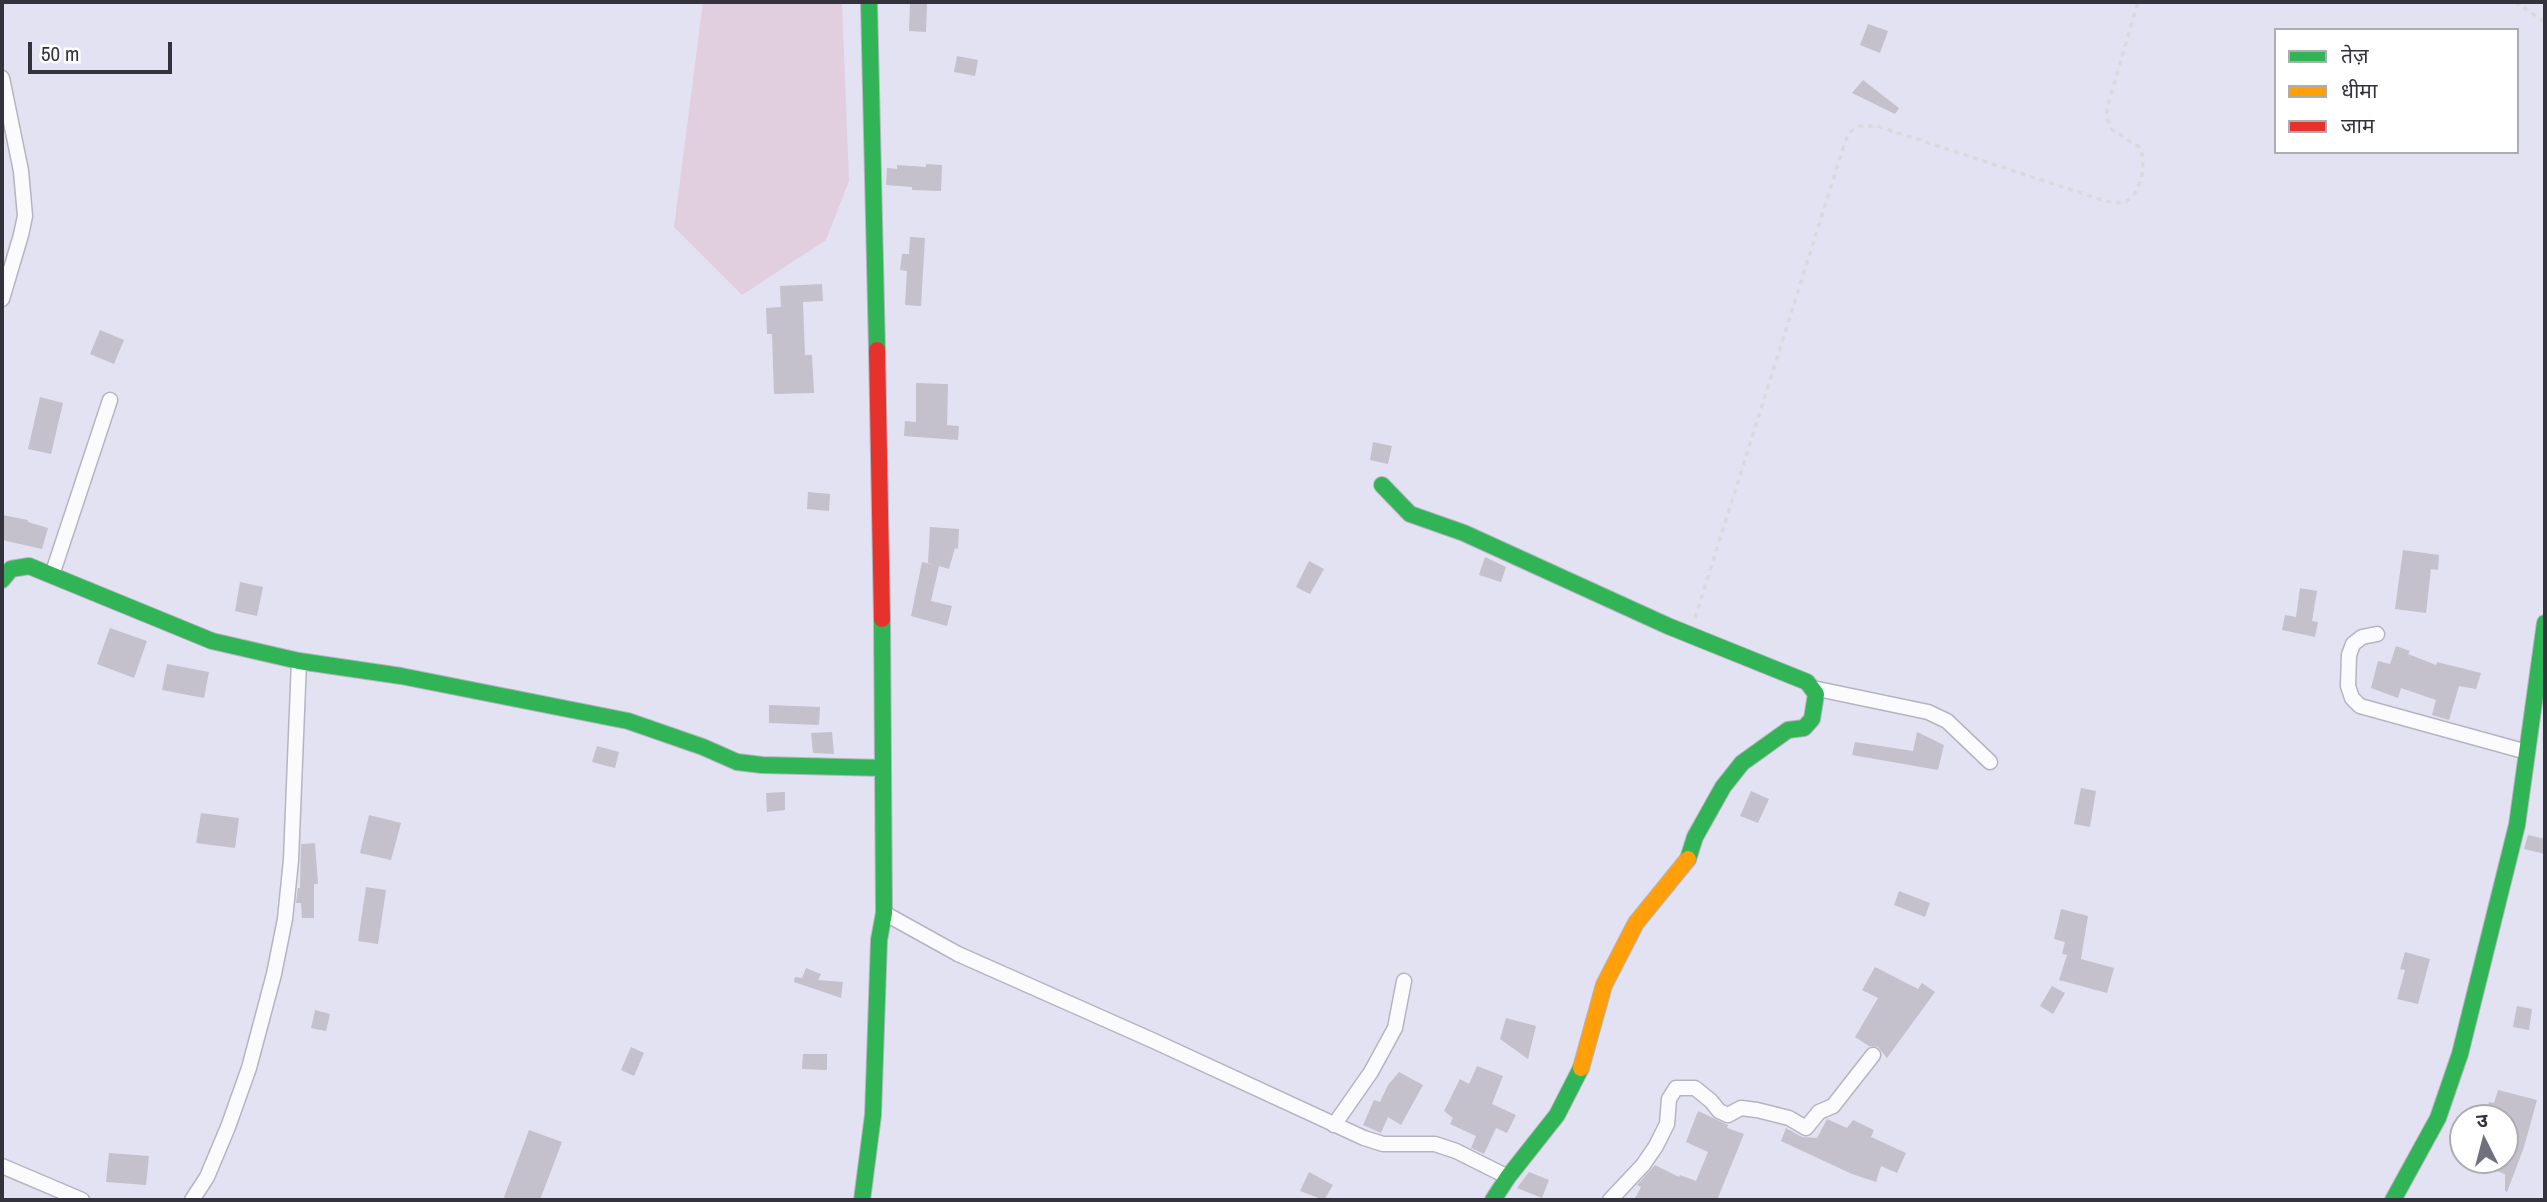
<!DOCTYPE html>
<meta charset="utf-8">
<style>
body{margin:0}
#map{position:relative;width:2547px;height:1202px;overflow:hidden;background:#e3e2f3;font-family:"Archivo Narrow","Noto Sans Devanagari",sans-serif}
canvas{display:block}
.frame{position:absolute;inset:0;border:4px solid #33323d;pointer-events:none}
.legend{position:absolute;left:2274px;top:28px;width:245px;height:126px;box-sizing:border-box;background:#fff;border:2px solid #adadb1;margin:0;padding:9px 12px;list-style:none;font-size:21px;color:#33323d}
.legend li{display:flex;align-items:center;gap:14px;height:35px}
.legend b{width:35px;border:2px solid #adadb1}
.north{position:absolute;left:2449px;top:1104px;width:70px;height:70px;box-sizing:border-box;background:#fff;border:2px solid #adadb1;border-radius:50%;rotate:354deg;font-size:19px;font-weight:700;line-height:28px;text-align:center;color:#33323d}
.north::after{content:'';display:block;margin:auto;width:24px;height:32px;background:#71707d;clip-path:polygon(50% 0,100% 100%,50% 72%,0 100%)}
.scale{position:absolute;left:28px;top:42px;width:144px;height:32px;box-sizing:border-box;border:4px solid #33323d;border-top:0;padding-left:9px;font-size:21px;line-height:24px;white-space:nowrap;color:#33323d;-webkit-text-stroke:5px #fff;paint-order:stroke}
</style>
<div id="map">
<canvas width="2547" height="1202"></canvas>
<div class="frame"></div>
<ul class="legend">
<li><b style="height:9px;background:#30b455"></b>तेज़</li>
<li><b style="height:9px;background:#ff9f0a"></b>धीमा</li>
<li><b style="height:9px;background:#e5322d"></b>जाम</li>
</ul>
<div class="north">उ</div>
<div class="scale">50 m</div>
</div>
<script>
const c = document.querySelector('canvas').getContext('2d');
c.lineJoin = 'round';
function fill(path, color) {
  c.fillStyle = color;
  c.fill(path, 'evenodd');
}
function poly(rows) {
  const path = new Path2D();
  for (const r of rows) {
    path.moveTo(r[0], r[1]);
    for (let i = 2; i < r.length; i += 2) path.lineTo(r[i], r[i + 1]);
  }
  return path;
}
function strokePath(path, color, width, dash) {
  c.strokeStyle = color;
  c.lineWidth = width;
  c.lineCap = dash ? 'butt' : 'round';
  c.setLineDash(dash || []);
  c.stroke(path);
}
const green = poly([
 [703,2,842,2,849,181,826,240,742,295,674,227]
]);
const building = poly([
 [910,3,927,4,926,32,909,31],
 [1868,24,1888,31,1880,53,1860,45],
 [957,56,978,60,975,76,954,72],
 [1863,80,1899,108,1895,114,1852,93],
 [926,164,942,165,941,191,912,190,912,187,886,185,887,168,897,169,897,165,926,167],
 [910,237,925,238,921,306,905,305,907,271,900,270,902,254,909,254],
 [822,284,823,301,803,302,805,355,812,355,814,393,774,394,772,334,767,334,766,308,781,307,780,286],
 [100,330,124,340,114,364,90,354],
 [916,383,948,384,947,425,959,426,958,440,904,436,905,421,916,422],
 [40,397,63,403,51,454,28,449],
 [1373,442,1392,446,1388,464,1370,460],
 [808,492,830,494,829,511,807,509],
 [2,515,28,520,28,522,48,528,42,549,2,540],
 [930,527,959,529,958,549,955,548,949,569,928,563],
 [2403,550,2439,555,2438,570,2431,569,2426,613,2395,609],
 [1485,557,1506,567,1501,582,1479,575],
 [1309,561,1324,569,1310,594,1296,587],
 [922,562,939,566,931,601,952,606,947,626,911,616],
 [240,582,263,587,257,616,235,611],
 [2300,588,2317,591,2312,621,2318,622,2315,637,2282,630,2285,615,2296,617],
 [110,628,147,641,134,678,97,664],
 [2396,646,2410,651,2408,654,2436,665,2437,662,2481,673,2476,689,2459,686,2449,720,2432,715,2436,700,2401,688,2398,698,2371,688,2378,661,2390,664],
 [167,664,209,672,204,698,162,690],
 [769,705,820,707,819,725,769,723],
 [832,732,834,754,813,753,811,733],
 [1917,732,1944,745,1938,770,1852,755,1855,742,1913,751],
 [597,746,619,752,615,768,592,762],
 [2081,788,2096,791,2090,827,2074,824],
 [1751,791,1769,799,1758,823,1740,816],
 [785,792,785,810,767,812,766,793],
 [201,813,239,818,235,848,196,843],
 [369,815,401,823,391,860,360,853],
 [2528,835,2545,839,2545,854,2524,849],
 [315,843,318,884,314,884,314,918,302,918,301,903,296,903,298,888,300,888,301,844],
 [366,887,386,890,378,944,358,941],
 [1899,891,1930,903,1925,917,1894,905],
 [2061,909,2088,916,2081,959,2114,968,2107,993,2059,980,2067,955,2062,954,2065,942,2054,939],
 [2405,952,2430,959,2418,1004,2397,999,2405,970,2400,969],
 [1875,967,1918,989,1922,983,1935,992,1887,1058,1878,1047,1869,1046,1855,1037,1878,998,1862,990],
 [806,968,821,974,818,980,843,982,841,998,794,982,795,977,802,978],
 [2052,986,2065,993,2053,1014,2040,1006],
 [2517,1006,2532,1009,2529,1030,2513,1027],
 [315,1010,330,1014,326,1031,311,1028],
 [1506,1018,1536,1026,1528,1059,1500,1039],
 [631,1047,644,1053,634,1076,621,1070],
 [803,1054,827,1054,827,1070,802,1069],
 [1477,1066,1503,1076,1492,1104,1516,1115,1507,1133,1496,1128,1484,1154,1471,1148,1476,1136,1450,1124,1453,1118,1444,1111,1460,1079,1469,1084],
 [1399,1072,1423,1085,1401,1125,1388,1117,1381,1133,1363,1125,1374,1100,1380,1102,1388,1085],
 [2498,1090,2537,1100,2524,1147,2507,1192,2505,1191,2505,1174,2471,1162,2471,1160,2505,1160,2505,1118,2484,1118,2489,1102,2494,1103],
 [1698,1111,1728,1125,1727,1128,1744,1134,1717,1200,1634,1200,1641,1187,1637,1185,1655,1165,1679,1177,1680,1175,1696,1181,1708,1152,1686,1142],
 [1827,1119,1847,1128,1853,1120,1874,1130,1871,1137,1906,1153,1897,1173,1881,1166,1876,1182,1852,1174,1781,1141,1786,1128,1802,1137,1817,1138],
 [529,1130,562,1142,540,1200,503,1200],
 [109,1153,149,1156,146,1185,106,1182],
 [1309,1172,1333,1185,1324,1200,1300,1191],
 [1529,1172,1549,1180,1542,1198,1517,1188]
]);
const path = poly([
 [2515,2,2545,22],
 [1695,618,1845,142,1850,132,1860,126,1877,126,2105,201,2118,203,2127,201,2135,193,2141,180,2143,167,2142,154,2139,147,2110,128,2107,118,2107,108,2138,2]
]);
const street = poly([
 [2,78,21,171,25,216,21,235,2,299],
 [52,575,110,400],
 [2377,634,2362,637,2353,644,2349,655,2348,686,2352,698,2360,706,2527,752],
 [1813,688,1928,712,1947,721,1990,762],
 [884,913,958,954,1154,1041,1364,1138,1383,1144,1435,1144,1456,1151,1508,1177],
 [1334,1125,1371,1072,1395,1028,1404,981],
 [2,1166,82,1200],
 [192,1200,207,1177,228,1127,249,1068,274,974,285,919,291,860,299,661],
 [1610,1200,1643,1165,1656,1146,1667,1124,1669,1099,1676,1088,1695,1088,1711,1101,1719,1111,1728,1115,1741,1108,1757,1110,1789,1118,1806,1128,1819,1112,1833,1106,1873,1055]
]);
const fast = poly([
 [869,2,877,350],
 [1382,485,1410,514,1464,533,1668,626,1807,682,1816,694,1812,719,1804,728,1788,730,1742,763,1723,787,1695,837,1688,859],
 [2,580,11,569,29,566,212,641,299,661,401,676,628,721,703,747,737,762,762,765,883,768],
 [862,1200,873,1115,879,940,884,913,882,619],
 [1493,1200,1508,1177,1557,1115,1581,1068],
 [2393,1200,2438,1118,2460,1054,2517,825,2545,623]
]);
const slow = poly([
 [1581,1068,1604,985,1636,923,1688,859]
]);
const jam = poly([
 [877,350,882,619]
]);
fill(green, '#e1cedf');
fill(building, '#c4c0cc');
strokePath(street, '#b5b4c1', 17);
strokePath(fast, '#b5b4c1', 18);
strokePath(slow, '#b5b4c1', 18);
strokePath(jam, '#b5b4c1', 18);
strokePath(path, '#dadade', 3.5, [5, 5]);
strokePath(street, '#fbfbfd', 14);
strokePath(fast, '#30b455', 16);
strokePath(slow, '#ff9f0a', 16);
strokePath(jam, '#e5322d', 16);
</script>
